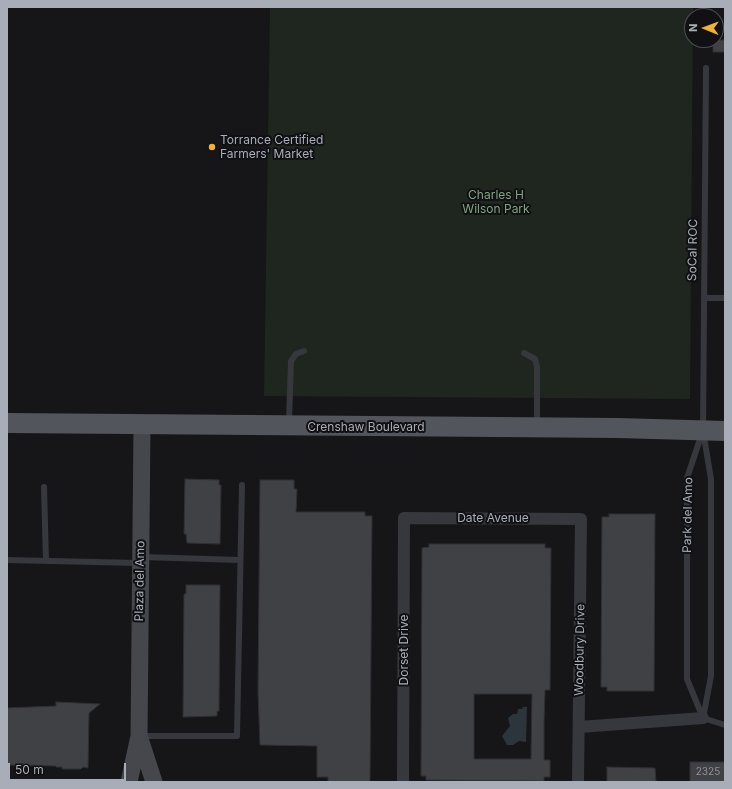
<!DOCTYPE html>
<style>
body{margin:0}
#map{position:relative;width:732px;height:789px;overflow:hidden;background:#161618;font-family:Inter,sans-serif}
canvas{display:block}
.frame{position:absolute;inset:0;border:8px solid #a8adb8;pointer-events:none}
.north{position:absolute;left:684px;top:8px;width:40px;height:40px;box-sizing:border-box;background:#111113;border:1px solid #4d4f55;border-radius:50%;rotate:271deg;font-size:11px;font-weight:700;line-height:16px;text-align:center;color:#a8adb8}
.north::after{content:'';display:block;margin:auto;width:14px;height:18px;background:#f2b134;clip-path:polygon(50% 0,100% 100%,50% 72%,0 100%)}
.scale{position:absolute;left:8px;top:763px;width:118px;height:18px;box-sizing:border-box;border:2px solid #a8adb8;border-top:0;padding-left:5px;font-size:12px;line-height:14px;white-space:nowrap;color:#a8adb8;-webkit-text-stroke:3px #111113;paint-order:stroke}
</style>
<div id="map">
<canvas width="732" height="789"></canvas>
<div class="frame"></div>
<div class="north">N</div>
<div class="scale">50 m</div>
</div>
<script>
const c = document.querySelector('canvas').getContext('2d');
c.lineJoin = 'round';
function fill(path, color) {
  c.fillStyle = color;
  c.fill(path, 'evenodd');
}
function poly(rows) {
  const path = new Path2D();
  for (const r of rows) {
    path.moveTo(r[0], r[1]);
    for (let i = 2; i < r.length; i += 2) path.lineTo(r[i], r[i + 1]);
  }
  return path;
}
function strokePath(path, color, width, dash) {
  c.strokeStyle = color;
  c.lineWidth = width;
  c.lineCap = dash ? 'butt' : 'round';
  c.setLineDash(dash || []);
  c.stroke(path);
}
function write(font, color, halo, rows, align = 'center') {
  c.font = font + ' Inter,sans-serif';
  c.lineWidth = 4;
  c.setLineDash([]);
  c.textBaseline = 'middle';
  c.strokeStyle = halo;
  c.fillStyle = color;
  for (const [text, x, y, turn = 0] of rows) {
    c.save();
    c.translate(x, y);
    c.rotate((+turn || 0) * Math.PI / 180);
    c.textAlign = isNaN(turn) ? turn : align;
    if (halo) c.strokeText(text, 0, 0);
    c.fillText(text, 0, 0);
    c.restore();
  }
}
const green = poly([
 [270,7,693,7,690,399,264,396]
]);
const water = poly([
 [523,707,527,707,526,742,519,741,513,745,507,745,502,736,510,726,508,718,513,714,517,714,518,709,522,709]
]);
const building = poly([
 [713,40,725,40,725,52,713,52,713,40],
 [185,479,219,480,219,485,221,485,220,544,187,543,186,534,184,534,185,479],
 [260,480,294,480,294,489,297,489,296,512,365,512,365,516,372,516,370,782,328,782,328,777,317,777,317,746,260,745,258,692,260,480],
 [609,514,655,514,654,691,607,691,607,687,601,687,602,517,609,517,609,514],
 [429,544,545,544,545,548,551,548,550,690,545,690,544,721,544,760,550,760,550,777,544,777,544,781,426,780,426,776,421,776,422,548,429,547,429,544],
 [474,694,532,694,531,759,474,759,474,694],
 [186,585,220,585,219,708,219,711,217,711,217,716,183,717,184,594,186,594,186,585],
 [56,702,100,704,89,713,88,768,83,767,81,769,62,769,62,767,56,767,56,766,7,765,7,708,56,706,56,702],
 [690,762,725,762,725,782,690,782,690,762],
 [607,767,655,768,656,782,607,782,607,767]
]);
const lane = poly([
 [704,298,725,298],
 [524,353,535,359,537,367,537,426],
 [289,422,291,361,296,354,304,351],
 [702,433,687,478,687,679,703,718],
 [44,487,46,561],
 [142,557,240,560],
 [7,560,139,563],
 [703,718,711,676,711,479,703,431,706,68],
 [703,718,725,725],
 [141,736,237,736,242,485]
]);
const street = poly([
 [579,727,703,718],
 [403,782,404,518,581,519,578,782]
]);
const secondary = poly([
 [139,736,154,782],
 [129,782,139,736,142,426]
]);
const primary = poly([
 [7,423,618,428,725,431]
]);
const markers = [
 [212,147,4,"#f2b134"]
];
const numberNames = [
 ["2325",708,772]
];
const poiNames = [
 ["Torrance Certified",220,140],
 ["Farmers' Market",220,154]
];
const parkNames = [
 ["Charles H",496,195],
 ["Wilson Park",496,209]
];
const streetNames = [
 ["SoCal ROC",693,250,-89],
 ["Crenshaw Boulevard",366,427],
 ["Park del Amo",688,515,-89],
 ["Date Avenue",493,518],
 ["Plaza del Amo",140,581,-89],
 ["Dorset Drive",404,650,-90],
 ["Woodbury Drive",580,650,-89]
];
fill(green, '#1e261f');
fill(water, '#2c353c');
fill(building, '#404145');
strokePath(building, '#303034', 1);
strokePath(lane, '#37383d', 6);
strokePath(street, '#37383d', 12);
strokePath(secondary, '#45474d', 17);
strokePath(primary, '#53555c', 20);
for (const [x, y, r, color] of markers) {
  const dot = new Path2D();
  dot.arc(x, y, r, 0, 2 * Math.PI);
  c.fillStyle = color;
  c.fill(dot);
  strokePath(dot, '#111113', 1.5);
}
write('10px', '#8e929b', null, numberNames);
write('12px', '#a8adb8', '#111113', poiNames, 'left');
write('12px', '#7fa381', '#111113', parkNames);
write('12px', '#a8adb8', '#111113', streetNames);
</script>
